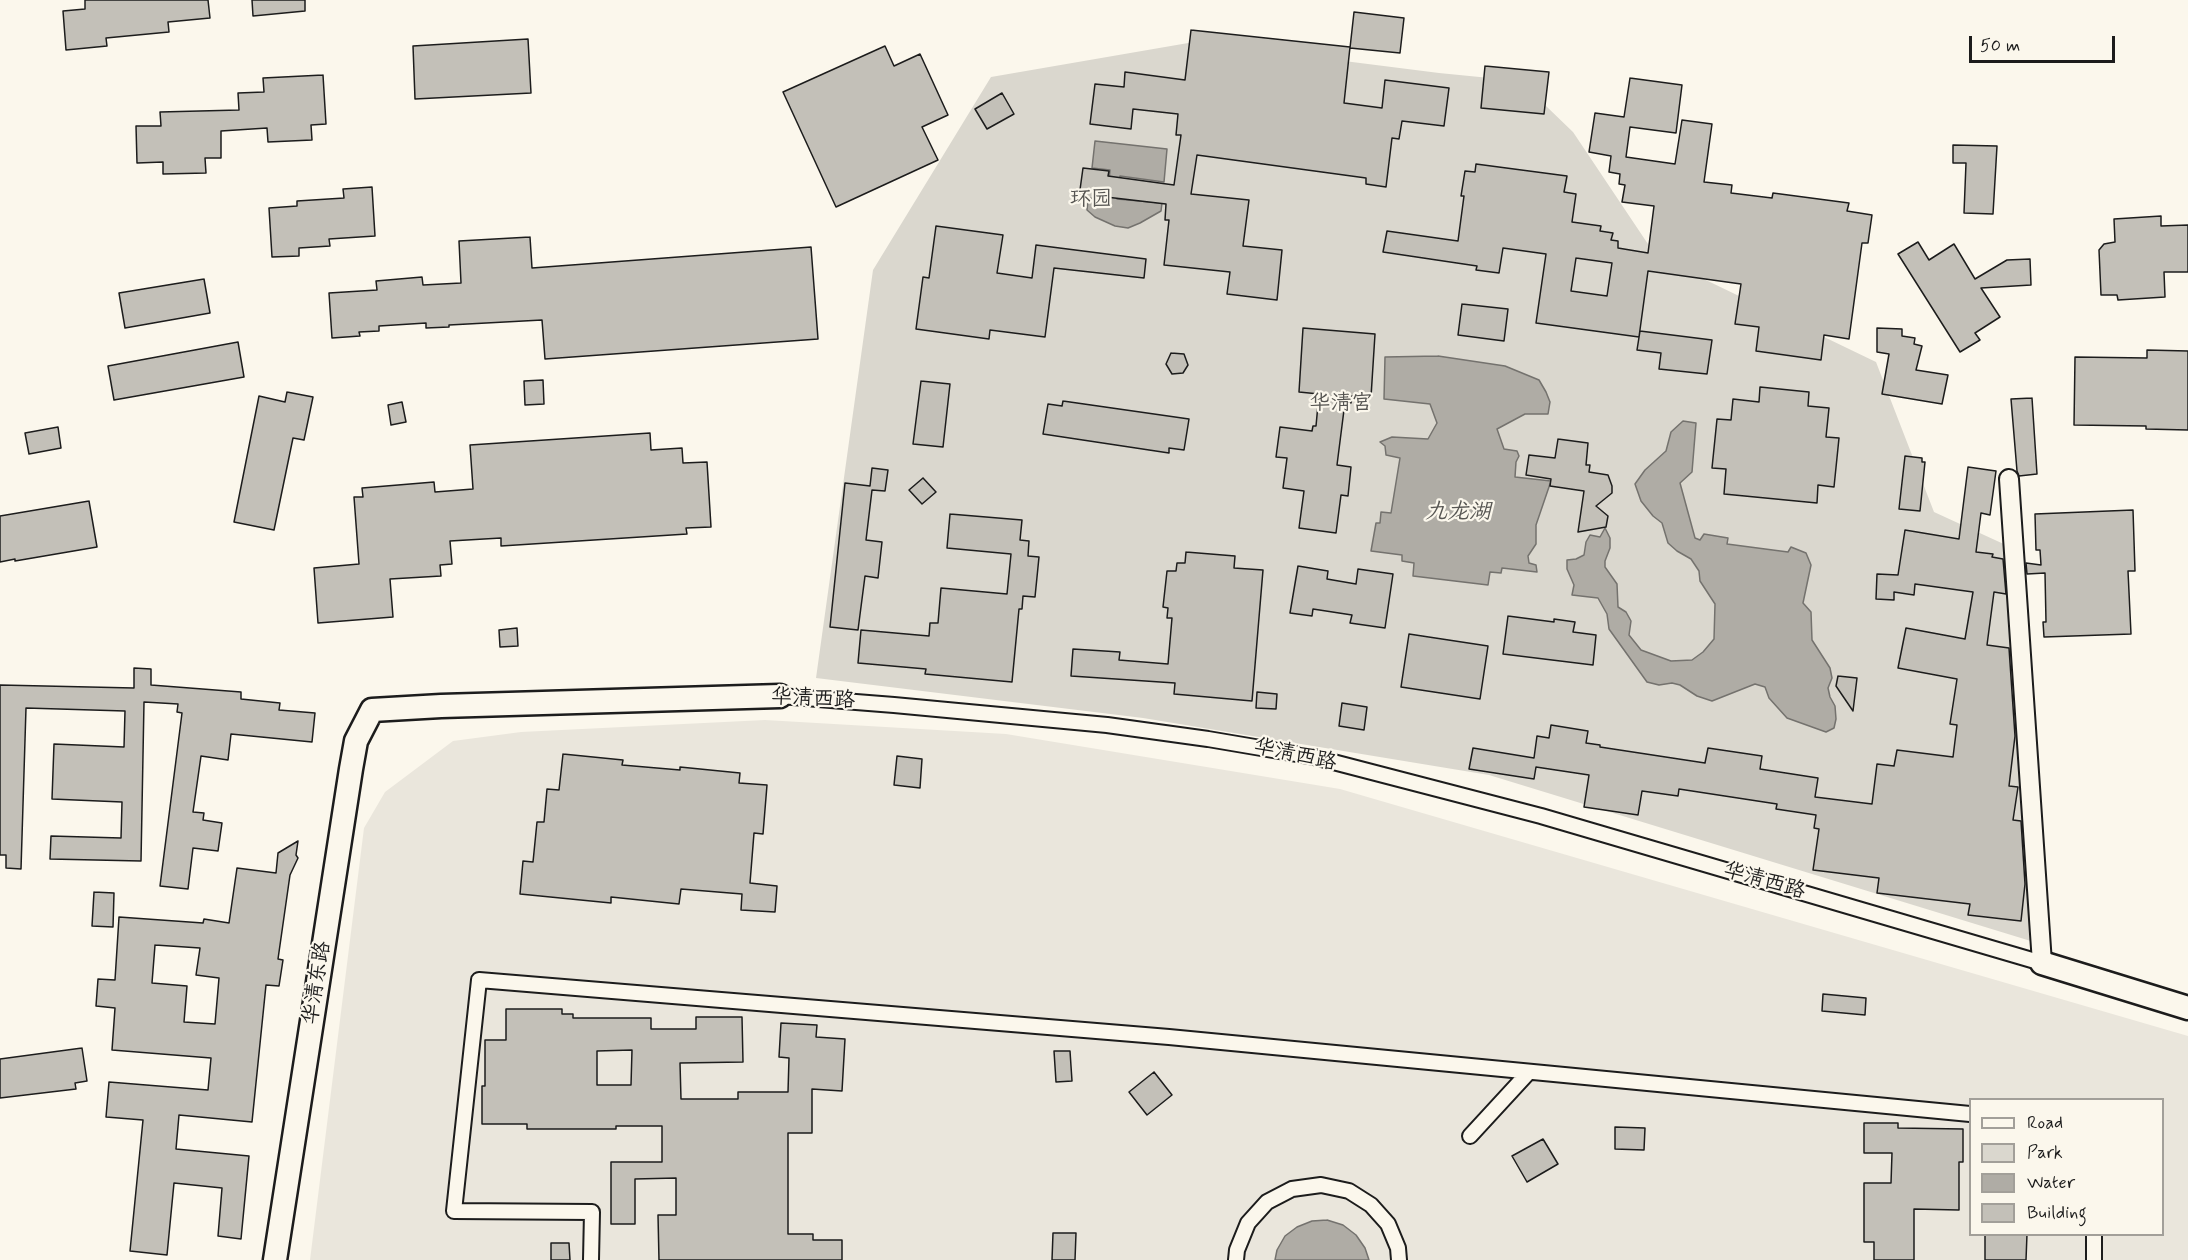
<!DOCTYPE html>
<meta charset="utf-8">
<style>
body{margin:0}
#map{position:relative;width:2188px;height:1260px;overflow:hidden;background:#fbf7ec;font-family:Mynerve,sans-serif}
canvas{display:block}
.legend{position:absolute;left:1969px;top:1098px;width:195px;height:138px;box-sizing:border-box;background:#fbf7ec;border:2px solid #a29f99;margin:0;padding:8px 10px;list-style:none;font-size:18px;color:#1c1c1c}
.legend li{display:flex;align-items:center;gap:12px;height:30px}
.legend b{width:30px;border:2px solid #a29f99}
.scale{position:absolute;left:1969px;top:36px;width:146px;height:27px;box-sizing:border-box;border:3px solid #1c1c1c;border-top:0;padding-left:8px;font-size:18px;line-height:21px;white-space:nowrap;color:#1c1c1c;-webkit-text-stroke:4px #fbf7ec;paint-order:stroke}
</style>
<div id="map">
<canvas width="2188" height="1260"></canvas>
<ul class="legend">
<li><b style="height:8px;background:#fbf7ec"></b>Road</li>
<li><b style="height:16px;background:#dad7ce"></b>Park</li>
<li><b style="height:16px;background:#afaca5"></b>Water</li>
<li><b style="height:16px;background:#c3c0b8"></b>Building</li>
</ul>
<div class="scale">50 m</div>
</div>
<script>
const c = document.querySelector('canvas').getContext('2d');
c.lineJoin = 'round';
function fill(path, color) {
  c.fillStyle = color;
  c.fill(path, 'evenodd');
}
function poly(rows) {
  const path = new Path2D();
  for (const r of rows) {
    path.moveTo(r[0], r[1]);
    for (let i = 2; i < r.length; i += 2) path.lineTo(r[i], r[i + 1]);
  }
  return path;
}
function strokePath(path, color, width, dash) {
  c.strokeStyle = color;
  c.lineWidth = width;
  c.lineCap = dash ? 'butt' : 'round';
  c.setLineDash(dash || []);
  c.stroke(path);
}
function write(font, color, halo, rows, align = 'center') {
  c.font = font + ' Mynerve,"LXGW WenKai TC",sans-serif';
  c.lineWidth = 4.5;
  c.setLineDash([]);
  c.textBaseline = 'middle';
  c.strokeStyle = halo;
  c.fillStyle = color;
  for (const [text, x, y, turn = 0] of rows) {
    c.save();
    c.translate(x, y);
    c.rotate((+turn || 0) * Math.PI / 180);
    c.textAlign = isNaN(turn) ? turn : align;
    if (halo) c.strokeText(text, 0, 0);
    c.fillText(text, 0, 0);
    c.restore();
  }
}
const built = poly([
 [765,720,1006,734,1340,789,2188,1036,2188,1260,310,1260,364,828,385,792,453,741,521,732],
 [1970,1100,2162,1100,2162,1234,1970,1234]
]);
const green = poly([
 [1194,42,1439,73,1520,81,1573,132,1656,256,1876,362,1934,512,2008,546,2034,942,1489,775,1143,718,816,678,873,270,991,77]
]);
const water = poly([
 [1095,141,1167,149,1164,182,1120,176,1117,199,1162,203,1161,211,1140,223,1128,228,1115,226,1095,217,1087,210,1088,200,1107,201,1110,170,1092,168,1095,141],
 [1438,356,1505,366,1539,380,1546,392,1550,402,1548,414,1525,414,1497,429,1504,449,1517,451,1519,456,1516,462,1515,477,1551,481,1536,525,1536,544,1528,556,1529,563,1536,565,1537,572,1502,568,1501,573,1490,572,1488,585,1413,576,1414,563,1402,561,1402,555,1371,551,1376,523,1380,523,1381,512,1391,513,1400,458,1386,455,1385,446,1380,442,1392,437,1428,439,1437,423,1430,404,1384,399,1385,357,1438,356],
 [1683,421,1696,423,1692,472,1680,483,1695,538,1700,540,1704,534,1728,538,1727,544,1788,552,1791,547,1806,553,1811,565,1803,603,1811,612,1812,640,1830,668,1832,678,1828,688,1830,697,1835,706,1836,719,1834,728,1826,732,1787,718,1769,698,1765,687,1755,684,1712,701,1697,696,1680,685,1672,683,1659,685,1647,682,1609,629,1607,614,1598,598,1572,595,1574,585,1567,569,1567,560,1576,559,1584,555,1586,542,1590,535,1600,537,1605,528,1610,538,1610,548,1605,561,1605,567,1617,584,1618,607,1626,612,1631,621,1629,635,1641,650,1671,661,1692,660,1703,652,1714,639,1715,604,1700,581,1699,571,1691,559,1677,551,1668,543,1662,523,1653,516,1641,501,1635,484,1645,470,1666,451,1671,432,1683,421],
 [1327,1220,1343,1225,1356,1235,1365,1248,1369,1260,1275,1260,1277,1250,1285,1236,1297,1227,1312,1221,1327,1220]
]);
const building = poly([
 [85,0,208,0,210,18,168,22,169,32,106,38,107,46,66,50,63,11,85,9,85,0],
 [252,0,305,0,305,11,253,16,252,0],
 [1354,12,1404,18,1400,53,1350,48,1354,12],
 [1191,30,1350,47,1344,103,1382,108,1385,80,1449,88,1444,126,1402,121,1399,139,1392,138,1386,187,1366,184,1366,178,1197,155,1191,194,1249,200,1243,246,1282,250,1277,300,1227,294,1230,272,1164,265,1169,220,1165,220,1166,204,1106,197,1106,200,1079,197,1083,168,1109,171,1108,176,1174,185,1181,135,1176,135,1178,114,1133,109,1131,129,1090,124,1095,84,1124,87,1125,72,1185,80,1191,30],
 [528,39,531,93,415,99,413,46,528,39],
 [885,46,894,66,920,54,948,115,922,127,938,160,836,207,783,92,885,46],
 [1485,66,1549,72,1544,114,1481,108,1485,66],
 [323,75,326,124,311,125,312,140,268,142,267,128,221,131,221,158,205,158,206,173,163,174,163,162,137,163,136,126,161,126,160,112,239,110,238,93,264,92,263,78,323,75],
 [1630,78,1682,85,1676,133,1630,127,1626,157,1675,164,1682,120,1712,124,1704,182,1732,185,1731,193,1772,198,1773,193,1849,203,1847,211,1872,215,1868,243,1862,243,1849,339,1824,335,1821,360,1756,351,1759,327,1735,324,1741,284,1648,271,1639,337,1536,323,1546,254,1503,248,1499,273,1476,270,1477,266,1383,252,1387,231,1458,241,1464,196,1461,196,1465,171,1475,172,1476,164,1567,176,1564,192,1576,194,1572,222,1601,226,1600,231,1613,233,1611,240,1618,241,1618,248,1648,253,1654,206,1622,202,1625,185,1619,184,1620,174,1609,172,1611,156,1589,152,1595,113,1624,117,1630,78],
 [1576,258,1612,263,1607,296,1571,291,1576,258],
 [1002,93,1014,114,987,129,975,109,1002,93],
 [1953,145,1997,146,1993,214,1964,213,1966,163,1953,163,1953,145],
 [372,187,375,236,329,239,330,246,299,248,299,256,272,257,269,208,297,206,297,201,344,198,343,189,372,187],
 [2161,216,2161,226,2188,225,2188,272,2164,272,2165,297,2118,300,2117,295,2101,295,2099,250,2104,244,2115,242,2114,219,2161,216],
 [936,226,1003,235,997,273,1032,278,1036,245,1146,259,1144,278,1054,268,1045,337,990,330,989,339,916,329,923,277,929,278,936,226],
 [530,237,532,268,811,247,818,339,545,359,542,320,449,325,449,327,426,328,426,323,379,326,379,331,359,332,360,336,332,338,329,293,377,290,376,281,422,277,423,285,461,283,459,241,530,237],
 [1918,242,1929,260,1954,244,1975,279,2007,260,2030,259,2031,285,1981,288,2000,317,1975,333,1980,340,1960,352,1898,254,1918,242],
 [204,279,210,313,125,328,119,293,204,279],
 [1462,304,1508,309,1504,341,1458,335,1462,304],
 [1303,328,1375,334,1371,397,1352,396,1351,403,1345,402,1337,465,1351,467,1348,496,1341,495,1336,533,1299,528,1304,491,1283,488,1287,458,1276,457,1280,427,1312,431,1313,426,1316,426,1319,394,1299,392,1303,328],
 [1877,328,1902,329,1902,336,1915,338,1914,344,1922,346,1916,370,1948,375,1942,404,1882,394,1889,354,1877,352,1877,328],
 [1640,331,1712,340,1707,374,1659,369,1661,353,1637,350,1640,331],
 [238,342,244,377,114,400,108,366,238,342],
 [2147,350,2188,351,2188,430,2146,429,2146,426,2074,425,2075,357,2147,358,2147,350],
 [1171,353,1184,354,1188,365,1183,373,1172,374,1166,364,1171,353],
 [543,380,544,404,525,405,524,381,543,380],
 [921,381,950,384,943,447,913,444,921,381],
 [1760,387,1809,392,1808,406,1829,408,1826,437,1839,438,1834,487,1818,485,1817,503,1724,494,1726,469,1712,468,1717,419,1731,420,1733,399,1759,402,1760,387],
 [287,392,313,397,304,440,293,438,274,530,234,522,259,396,285,402,287,392],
 [2032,398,2037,474,2019,476,2017,471,2011,399,2032,398],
 [1063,401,1189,419,1184,450,1169,448,1169,453,1043,434,1048,404,1062,406,1063,401],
 [402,402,406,422,391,425,388,405,402,402],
 [58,427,61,448,29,454,25,433,58,427],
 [650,433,651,450,682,448,683,463,707,462,711,527,686,528,687,534,501,546,501,538,450,541,452,564,440,565,441,576,390,579,393,617,318,623,314,568,359,564,354,497,363,497,362,488,434,482,435,492,473,489,470,445,650,433],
 [1558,439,1588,443,1586,465,1590,465,1589,472,1608,475,1612,486,1612,493,1596,506,1608,516,1606,527,1578,532,1584,491,1550,486,1551,479,1526,475,1529,455,1555,458,1558,439],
 [1905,456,1922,458,1922,462,1925,462,1920,511,1899,509,1905,456],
 [1968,467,1996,471,1990,515,1981,513,1976,552,1993,554,1992,557,2003,559,2006,594,1994,592,1987,645,2009,648,2015,736,2009,786,2018,787,2013,820,2021,821,2025,884,2021,921,1968,915,1970,904,1877,893,1879,878,1813,870,1819,829,1814,828,1816,815,1776,809,1777,804,1679,789,1678,796,1642,791,1638,815,1584,807,1589,775,1536,767,1534,779,1469,769,1473,748,1534,758,1537,736,1549,738,1551,725,1588,731,1586,743,1600,745,1600,747,1705,763,1708,748,1762,756,1760,769,1818,778,1815,797,1872,804,1877,764,1894,766,1897,750,1953,757,1957,725,1950,724,1957,679,1898,668,1906,628,1965,639,1973,592,1915,584,1914,595,1894,592,1894,600,1876,599,1877,574,1898,575,1905,530,1959,539,1968,467],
 [872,468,888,470,885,491,872,490,866,540,882,542,878,578,865,576,858,630,830,627,845,483,870,486,872,468],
 [923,478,936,492,922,504,909,490,923,478],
 [89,501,97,547,15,561,15,559,0,562,0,516,89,501],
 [2133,510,2135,571,2128,571,2131,634,2044,637,2043,622,2046,622,2045,573,2027,574,2026,563,2041,565,2040,550,2036,550,2035,514,2133,510],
 [950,514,1022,520,1020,540,1029,541,1028,556,1039,557,1035,597,1023,596,1022,609,1019,609,1012,682,925,674,926,669,858,663,861,630,929,636,930,623,938,623,941,588,1007,594,1011,554,947,548,950,514],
 [1186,552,1235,556,1234,568,1263,570,1252,701,1174,694,1175,683,1071,676,1073,649,1120,652,1119,660,1168,664,1172,618,1167,618,1168,608,1163,607,1167,571,1176,571,1177,563,1185,563,1186,552],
 [1298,566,1328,571,1327,579,1356,584,1358,569,1393,574,1385,628,1350,623,1352,615,1313,609,1312,616,1290,613,1298,566],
 [1508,616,1554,622,1554,619,1575,622,1573,632,1596,635,1593,665,1503,654,1508,616],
 [517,628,518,646,500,647,499,630,517,628],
 [1409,634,1488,646,1480,699,1401,687,1409,634],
 [134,668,151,669,151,685,241,692,241,699,280,703,279,710,315,713,312,742,231,734,228,760,201,756,193,812,204,813,203,820,222,823,218,851,193,848,188,889,160,886,182,713,177,712,178,704,144,702,141,861,50,859,51,836,121,838,122,802,52,799,54,744,124,747,125,711,26,708,21,869,6,868,6,855,0,855,0,685,134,688,134,668],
 [1838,676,1857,678,1853,711,1836,686,1838,676],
 [1257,692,1277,694,1276,709,1256,708,1257,692],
 [1342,703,1367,707,1364,730,1339,726,1342,703],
 [563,754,623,760,622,765,680,770,680,767,740,773,739,783,767,785,763,834,754,833,750,883,777,886,775,912,741,910,742,894,681,889,679,904,611,897,611,903,520,894,523,861,533,862,537,822,544,822,547,789,559,790,563,754],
 [897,756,922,759,920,788,894,785,897,756],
 [298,841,296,855,298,858,290,875,278,959,283,960,279,986,266,985,252,1122,179,1115,176,1149,249,1156,241,1239,218,1236,222,1188,174,1183,167,1255,130,1251,143,1120,106,1117,109,1082,208,1090,211,1058,112,1050,115,1008,96,1006,98,979,115,980,119,917,203,923,204,919,229,923,237,868,276,873,278,853,298,841],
 [155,945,200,948,196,975,219,978,215,1024,184,1022,187,986,152,983,155,945],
 [94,892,114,893,113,927,92,926,94,892],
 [1823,994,1866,998,1865,1015,1822,1011,1823,994],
 [506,1009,562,1009,562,1014,573,1014,573,1018,651,1018,651,1029,696,1029,696,1017,742,1017,743,1062,680,1063,681,1099,738,1099,738,1092,788,1092,789,1058,779,1057,781,1023,817,1025,816,1037,845,1039,842,1091,812,1089,812,1133,788,1133,788,1234,813,1234,813,1240,842,1240,842,1260,659,1260,658,1215,676,1215,676,1178,635,1179,635,1224,611,1224,611,1162,662,1162,662,1126,616,1126,616,1129,527,1129,527,1124,482,1124,482,1086,485,1086,485,1040,506,1040,506,1009],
 [632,1050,631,1085,597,1085,597,1051,632,1050],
 [82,1048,87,1081,75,1083,76,1089,0,1098,0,1059,82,1048],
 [1054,1051,1070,1051,1072,1081,1056,1082,1054,1051],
 [1154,1072,1172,1095,1147,1115,1129,1092,1154,1072],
 [1864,1123,1898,1123,1898,1128,1963,1129,1963,1162,1959,1162,1959,1210,1914,1209,1914,1260,1874,1260,1874,1242,1864,1242,1864,1183,1891,1183,1892,1153,1864,1153,1864,1123],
 [1615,1127,1645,1128,1644,1150,1615,1149,1615,1127],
 [1543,1139,1558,1164,1527,1182,1512,1156,1543,1139],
 [1053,1233,1076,1233,1075,1260,1052,1260,1053,1233],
 [1985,1234,2027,1234,2026,1260,1985,1260,1985,1234],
 [551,1243,569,1243,570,1260,551,1260,551,1243]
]);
const pedestrian = poly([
 [780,696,894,705,1107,725,1208,739,1314,757,1541,816,2042,963],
 [1470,1136,1528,1073],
 [591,1260,592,1212,454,1211,479,980,1169,1037,1970,1114],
 [1236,1260,1237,1250,1248,1223,1267,1202,1292,1189,1321,1185,1349,1191,1371,1205,1388,1224,1398,1248,1399,1260],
 [2094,1260,2094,1234]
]);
const minor = poly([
 [2009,479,2042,963]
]);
const tertiary = poly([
 [2042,963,2188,1008],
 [275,1260,351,769,356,741,372,710,441,706,780,696]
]);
const parkNames = [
 ["环园",1091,201],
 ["华清宫",1341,405]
];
const streetNames = [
 ["华清西路",813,700,3],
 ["华清西路",1295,756,12],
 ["华清西路",1764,882,16],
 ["华清东路",318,983,-81]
];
const waterNames = [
 ["九龙湖",1458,513]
];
fill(built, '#eae6dc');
fill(green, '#dad7ce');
fill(water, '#afaca5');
strokePath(water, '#74726e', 1.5);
fill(building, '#c3c0b8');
strokePath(building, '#1c1c1c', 1.5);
strokePath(pedestrian, '#1c1c1c', 18);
strokePath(minor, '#1c1c1c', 22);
strokePath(tertiary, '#1c1c1c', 27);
strokePath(pedestrian, '#fbf7ec', 14);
strokePath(minor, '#fbf7ec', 18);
strokePath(tertiary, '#fbf7ec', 22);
write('21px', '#555451', '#fbf7ec', parkNames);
write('21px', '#1c1c1c', '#fbf7ec', streetNames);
write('italic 22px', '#575653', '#fbf7ec', waterNames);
</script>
